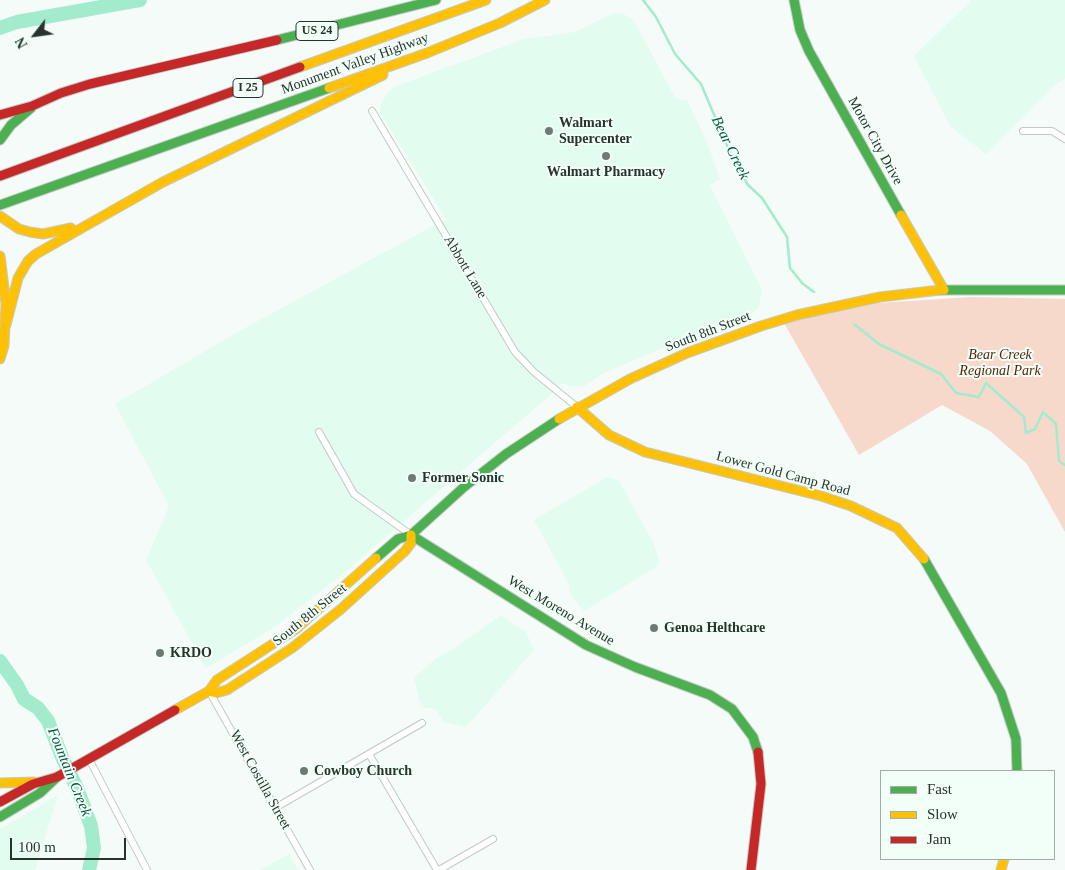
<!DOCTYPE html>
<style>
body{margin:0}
#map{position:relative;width:1065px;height:870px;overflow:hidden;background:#f5fbf8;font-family:"Times New Roman",serif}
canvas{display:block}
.legend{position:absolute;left:880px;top:770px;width:175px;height:90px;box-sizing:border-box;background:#f2fef8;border:1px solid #a1ada7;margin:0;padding:6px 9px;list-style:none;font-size:15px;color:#27342e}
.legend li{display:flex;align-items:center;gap:10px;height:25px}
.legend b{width:25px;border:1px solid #a1ada7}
.north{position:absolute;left:10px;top:10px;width:50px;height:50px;-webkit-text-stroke:4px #f2fef8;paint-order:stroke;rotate:240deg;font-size:14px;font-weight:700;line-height:20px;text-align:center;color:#27342e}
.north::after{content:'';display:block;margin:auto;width:18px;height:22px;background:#27342e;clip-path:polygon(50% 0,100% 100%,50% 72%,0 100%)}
.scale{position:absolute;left:10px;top:838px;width:116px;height:22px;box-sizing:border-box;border:2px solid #27342e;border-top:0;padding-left:6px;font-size:15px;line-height:18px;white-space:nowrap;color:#27342e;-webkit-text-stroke:4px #f2fef8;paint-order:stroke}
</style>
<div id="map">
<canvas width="1065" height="870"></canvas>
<ul class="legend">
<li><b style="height:6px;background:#4caf50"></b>Fast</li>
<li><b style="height:6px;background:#ffc107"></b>Slow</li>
<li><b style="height:6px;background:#c62828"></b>Jam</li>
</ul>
<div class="north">N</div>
<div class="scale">100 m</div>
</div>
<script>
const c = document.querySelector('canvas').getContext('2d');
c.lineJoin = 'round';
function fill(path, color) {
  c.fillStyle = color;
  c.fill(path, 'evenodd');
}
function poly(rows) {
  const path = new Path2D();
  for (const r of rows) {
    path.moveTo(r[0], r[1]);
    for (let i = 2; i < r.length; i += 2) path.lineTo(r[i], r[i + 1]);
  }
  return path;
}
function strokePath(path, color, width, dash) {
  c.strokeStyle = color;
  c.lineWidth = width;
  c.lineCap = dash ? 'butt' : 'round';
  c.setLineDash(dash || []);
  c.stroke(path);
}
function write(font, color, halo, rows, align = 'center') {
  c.font = font + ' "Times New Roman",serif';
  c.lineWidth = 4;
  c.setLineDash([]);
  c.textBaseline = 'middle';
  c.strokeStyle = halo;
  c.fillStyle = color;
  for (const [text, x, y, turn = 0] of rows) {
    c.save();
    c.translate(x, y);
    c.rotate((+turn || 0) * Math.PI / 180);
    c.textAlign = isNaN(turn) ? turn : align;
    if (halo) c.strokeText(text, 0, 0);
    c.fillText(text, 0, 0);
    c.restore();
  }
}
const built = poly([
 [972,0,1065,0,1065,79,1055,85,986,154,950,126,914,56],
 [614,13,624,14,634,21,676,99,687,100,707,142,720,179,710,185,762,290,759,307,752,314,687,338,606,372,583,387,570,386,564,383,337,579,270,630,206,668,146,560,169,506,115,404,241,330,446,219,380,113,381,104,388,92,399,85,524,39,575,32],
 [607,477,619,481,653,542,659,560,656,567,584,611,571,595,569,584,534,520],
 [501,615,526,632,534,650,466,727,443,722,436,709,421,707,414,678,435,659,452,650],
 [58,795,35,870,0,870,0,829],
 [289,854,298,870,259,870]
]);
const green = poly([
 [971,297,1065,299,1065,532,1027,464,990,431,942,405,859,455,784,323,879,303]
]);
const stream = poly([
 [643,0,656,17,675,54,701,84,735,164,748,185,762,198,787,237,790,268,803,284,814,292],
 [854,324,879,344,941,374,956,393,979,397,986,383,1024,417,1026,433,1035,429,1043,412,1056,424,1059,461,1065,465]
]);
const river = poly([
 [0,28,17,22,140,0],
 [0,661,17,685,24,699,38,708,48,721,62,757,77,788,91,826,94,848,89,870]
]);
const street = poly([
 [372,111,515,352,534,372,577,407],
 [1023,131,1052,131,1065,139],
 [319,432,354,494,411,535],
 [209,691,310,870],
 [369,754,437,870],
 [89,759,147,870],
 [275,808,422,723],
 [439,870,493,839]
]);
const fast = poly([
 [794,0,800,30,809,51,901,215],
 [277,40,436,0],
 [0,140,11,125,31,108],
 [0,205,329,88],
 [940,290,1065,290],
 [411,535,586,645,635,667,710,695,732,709,753,737,758,752],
 [376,558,398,539,411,535,464,487,506,454,559,419],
 [924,559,1001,693,1016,739,1017,771],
 [0,817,40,793,57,777]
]);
const slow = poly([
 [300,67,486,0],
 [329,88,427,53,500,23,545,0],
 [901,215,944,290],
 [0,216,19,229,30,232,43,234,71,228],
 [0,256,6,304,4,346,0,359],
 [6,325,18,278,28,261,36,254,163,182,383,75],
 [577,407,609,435,645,452,821,496,851,506,897,528,924,559],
 [559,419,630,379,687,353,761,326,797,315,880,297,940,290],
 [209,691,216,693,227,690,292,648,341,609,405,551,411,543,411,535],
 [175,710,209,691,217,680,296,629,376,558],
 [0,783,34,782],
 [1001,870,1004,859]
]);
const jam = poly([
 [0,115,32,106,61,93,90,84,277,40],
 [0,176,300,67],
 [0,802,33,784,57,777,175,710],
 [751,870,761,784,758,752]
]);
const markers = [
 [549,131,5,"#6f7a75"],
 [606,156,5,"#6f7a75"],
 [412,478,5,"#6f7a75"],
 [654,628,5,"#6f7a75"],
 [160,653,5,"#6f7a75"],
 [304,771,5,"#6f7a75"]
];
const shields = [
 [317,31,42],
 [248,88,30]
];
const shieldNames = [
 ["US 24",317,31],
 ["I 25",248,88]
];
const streetNames = [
 ["Monument Valley Highway",355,64,-20],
 ["Motor City Drive",875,141,61],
 ["Abbott Lane",465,267,59],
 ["South 8th Street",708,332,-21],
 ["Lower Gold Camp Road",783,474,15],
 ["West Moreno Avenue",561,611,31],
 ["South 8th Street",310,615,-39],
 ["West Costilla Street",260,780,61]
];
const poiNames = [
 ["Walmart",559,123],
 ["Supercenter",559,139],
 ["Walmart Pharmacy",606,172,"center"],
 ["Former Sonic",422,478],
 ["Genoa Helthcare",664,628],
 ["KRDO",170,653],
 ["Cowboy Church",314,771]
];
const parkNames = [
 ["Bear Creek",1000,355],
 ["Regional Park",1000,371]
];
const waterNames = [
 ["Bear Creek",730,148,64],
 ["Fountain Creek",69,772,68]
];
fill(built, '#e3fcf0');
fill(green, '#f6d9ca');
strokePath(stream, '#a2eccd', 2.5);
strokePath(river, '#a2eccd', 14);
strokePath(street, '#c1cac5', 8);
strokePath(fast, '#c1cac5', 11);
strokePath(slow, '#c1cac5', 11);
strokePath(jam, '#c1cac5', 11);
strokePath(street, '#fefefe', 6);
strokePath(fast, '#4caf50', 9);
strokePath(slow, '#ffc107', 9);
strokePath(jam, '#c62828', 9);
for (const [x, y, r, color] of markers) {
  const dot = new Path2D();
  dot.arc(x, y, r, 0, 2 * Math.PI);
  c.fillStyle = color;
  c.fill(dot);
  strokePath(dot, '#f2fef8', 2);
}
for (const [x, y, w] of shields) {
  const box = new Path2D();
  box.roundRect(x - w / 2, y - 9.5, w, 19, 4);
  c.fillStyle = '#f2fef8';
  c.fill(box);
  strokePath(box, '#27342e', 1);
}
write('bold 12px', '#27342e', null, shieldNames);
write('14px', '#27342e', '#f2fef8', streetNames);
write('bold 14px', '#27342e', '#f2fef8', poiNames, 'left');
write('italic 14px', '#531f04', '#f2fef8', parkNames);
write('italic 15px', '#00573e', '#f2fef8', waterNames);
</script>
